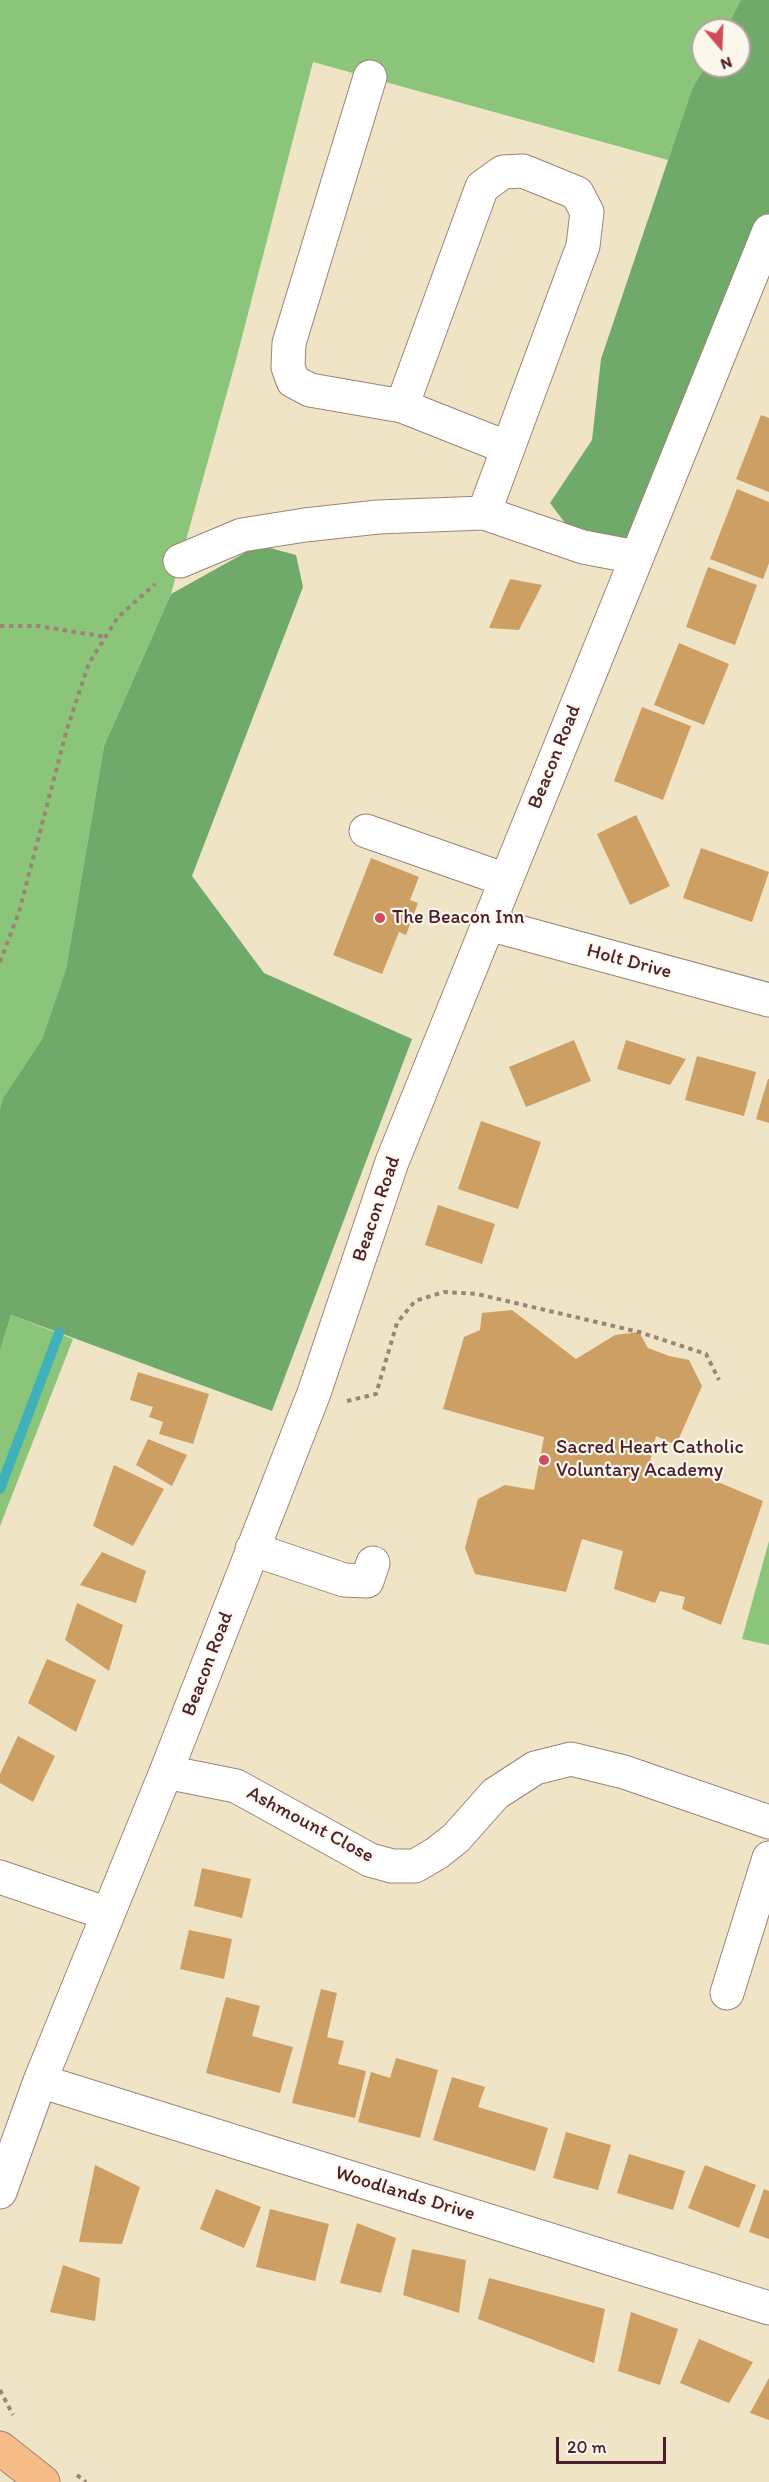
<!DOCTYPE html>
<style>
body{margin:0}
#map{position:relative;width:769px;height:2482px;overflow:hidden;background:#efe4c6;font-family:Itim,sans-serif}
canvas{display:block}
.north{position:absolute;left:691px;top:18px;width:60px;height:60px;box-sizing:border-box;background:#fbf7ec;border:2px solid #b4a19f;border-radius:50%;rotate:161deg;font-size:16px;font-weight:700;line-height:24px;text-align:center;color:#4a1f2b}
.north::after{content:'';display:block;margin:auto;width:21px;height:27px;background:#d1495b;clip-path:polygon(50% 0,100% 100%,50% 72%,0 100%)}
.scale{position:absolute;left:556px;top:2437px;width:110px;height:27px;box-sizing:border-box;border:3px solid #4a1f2b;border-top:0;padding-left:8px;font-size:18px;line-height:21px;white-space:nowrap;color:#4a1f2b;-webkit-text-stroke:4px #fbf7ec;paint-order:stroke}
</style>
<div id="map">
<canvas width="769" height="2482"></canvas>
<div class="north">N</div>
<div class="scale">20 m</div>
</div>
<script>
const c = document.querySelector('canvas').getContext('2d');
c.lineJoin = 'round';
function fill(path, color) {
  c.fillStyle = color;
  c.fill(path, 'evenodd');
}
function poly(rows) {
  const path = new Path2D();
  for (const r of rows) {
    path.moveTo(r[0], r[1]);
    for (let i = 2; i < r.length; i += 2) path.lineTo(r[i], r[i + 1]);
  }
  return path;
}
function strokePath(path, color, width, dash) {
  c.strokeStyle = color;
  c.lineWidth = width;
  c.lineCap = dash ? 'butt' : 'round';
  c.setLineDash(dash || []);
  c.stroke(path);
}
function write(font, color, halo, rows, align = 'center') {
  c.font = font + ' Itim,sans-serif';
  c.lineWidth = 4.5;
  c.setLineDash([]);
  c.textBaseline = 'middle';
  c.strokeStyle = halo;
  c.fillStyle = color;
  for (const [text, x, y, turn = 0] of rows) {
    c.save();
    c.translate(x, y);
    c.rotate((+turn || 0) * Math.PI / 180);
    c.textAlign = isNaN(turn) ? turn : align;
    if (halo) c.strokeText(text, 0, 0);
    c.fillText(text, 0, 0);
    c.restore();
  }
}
const green = poly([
 [0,0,741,0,725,30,703,30,703,66,705,66,692,89,668,160,313,62,236,360,171,594,104,746,66,969,42,1039,3,1098,0,1109],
 [11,1315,73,1339,0,1526,0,1351],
 [769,1541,769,1645,742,1639]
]);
const forest = poly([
 [741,0,769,0,769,217,636,557,583,547,550,503,592,440,601,359,692,89,705,66,739,66,739,30,725,30],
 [259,545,296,555,303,587,192,876,264,973,412,1039,272,1411,11,1315,0,1351,0,1109,3,1098,42,1039,66,969,104,746,171,594]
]);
const stream = poly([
 [0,1489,59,1333]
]);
const building = poly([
 [761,415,769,418,769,492,736,479],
 [737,489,769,502,769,563,763,579,710,559],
 [708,567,757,585,735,645,686,627],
 [510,579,542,585,519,630,489,628],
 [679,643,729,664,704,725,654,705],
 [642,707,691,726,663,800,614,781],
 [636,815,670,886,630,905,597,834],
 [701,848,769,872,752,922,683,898],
 [371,858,419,877,410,900,418,903,406,935,399,932,382,974,333,955],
 [574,1040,591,1081,526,1107,509,1067],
 [626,1040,686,1059,670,1085,617,1069],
 [697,1056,756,1072,744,1116,685,1100],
 [768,1079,769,1079,769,1123,756,1119],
 [481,1121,541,1142,518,1209,458,1189],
 [438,1205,495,1224,482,1264,425,1245],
 [512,1310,576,1359,615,1335,639,1332,648,1348,669,1356,689,1360,702,1386,676,1445,656,1436,647,1474,680,1466,763,1501,721,1625,682,1609,685,1597,660,1591,655,1603,614,1589,623,1551,582,1539,566,1592,475,1574,465,1548,478,1499,505,1485,534,1490,544,1437,443,1409,464,1337,480,1330,482,1313],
 [138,1372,209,1394,193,1444,159,1434,163,1422,149,1417,153,1407,130,1400],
 [148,1439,187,1455,172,1486,136,1465],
 [114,1465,164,1489,133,1546,93,1526],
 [102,1552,146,1571,136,1603,80,1585],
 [77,1603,123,1625,109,1671,65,1640],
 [47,1659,96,1680,76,1732,28,1703],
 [18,1736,55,1756,33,1802,0,1783,0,1774],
 [202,1868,251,1879,242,1918,194,1906],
 [189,1930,232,1939,224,1979,180,1969],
 [321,1989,337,1993,327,2037,344,2041,338,2064,366,2071,355,2118,292,2103],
 [226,1997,260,2006,252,2036,293,2047,280,2093,206,2073],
 [396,2058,438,2070,420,2138,358,2122,371,2072,390,2078],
 [452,2077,485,2087,478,2107,548,2128,535,2171,433,2140],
 [566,2132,611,2145,598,2190,553,2178],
 [629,2154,685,2171,673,2210,617,2193],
 [95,2165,140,2187,122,2244,79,2242],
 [705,2165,756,2185,739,2228,688,2208],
 [216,2189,261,2207,244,2248,200,2229],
 [764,2189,769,2191,769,2239,749,2232],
 [270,2209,329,2224,315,2281,256,2267],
 [357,2223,396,2238,381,2293,340,2283],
 [412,2249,466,2260,459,2313,403,2295],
 [63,2265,100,2278,95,2321,50,2312],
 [489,2278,605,2309,594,2363,478,2319],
 [631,2312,678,2329,660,2385,618,2371],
 [699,2339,753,2362,729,2403,680,2383],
 [769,2378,769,2420,750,2413]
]);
const path = poly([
 [0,626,38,626,106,637],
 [0,962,19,912,67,729,89,663,118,617,155,584],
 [347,1401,376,1394,397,1323,415,1301,444,1292,477,1294,639,1332,706,1354,719,1380],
 [0,2390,13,2415],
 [77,2475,86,2482]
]);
const minor = poly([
 [370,77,289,343,288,367,293,381,310,390,402,406,508,448],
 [402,406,482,187,503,172,523,171,577,193,587,212,583,246,484,513],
 [180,561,242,535,305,525,378,517,484,513,583,547,636,557],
 [366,831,506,880],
 [489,924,769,1000],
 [252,1549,344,1580,367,1581,373,1563],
 [166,1772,236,1786,370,1860,392,1866,415,1866,437,1853,456,1838,495,1794,535,1768,571,1759,624,1772,769,1822],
 [0,1877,108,1914],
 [727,1993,769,1858],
 [40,2081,769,2308],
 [0,2192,40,2081,166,1772,314,1393,392,1162,769,231]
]);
const major = poly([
 [0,2448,43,2482]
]);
const markers = [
 [380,918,6,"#d1495b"],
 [544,1460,6,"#d1495b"]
];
const streetNames = [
 ["Beacon Road",555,757,-68],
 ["Holt Drive",629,962,15],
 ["Beacon Road",377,1209,-71],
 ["Beacon Road",208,1664,-69],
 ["Ashmount Close",310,1825,28],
 ["Woodlands Drive",405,2194,17]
];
const poiNames = [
 ["The Beacon Inn",392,918],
 ["Sacred Heart Catholic",556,1448],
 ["Voluntary Academy",556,1471]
];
fill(green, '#8bc57a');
fill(forest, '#70aa6a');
strokePath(stream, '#40b0ba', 10);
fill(building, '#ce9f62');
strokePath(minor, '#9c8278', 35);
strokePath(major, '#9c8278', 35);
strokePath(path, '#9c8278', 4, [4.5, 4.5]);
strokePath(minor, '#fff', 33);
strokePath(major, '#f7bd88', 33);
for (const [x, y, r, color] of markers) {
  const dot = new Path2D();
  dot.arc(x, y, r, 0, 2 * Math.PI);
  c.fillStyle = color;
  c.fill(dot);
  strokePath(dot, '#fbf7ec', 2);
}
write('20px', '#4a1f2b', '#fbf7ec', streetNames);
write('20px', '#4a1f2b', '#fbf7ec', poiNames, 'left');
</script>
